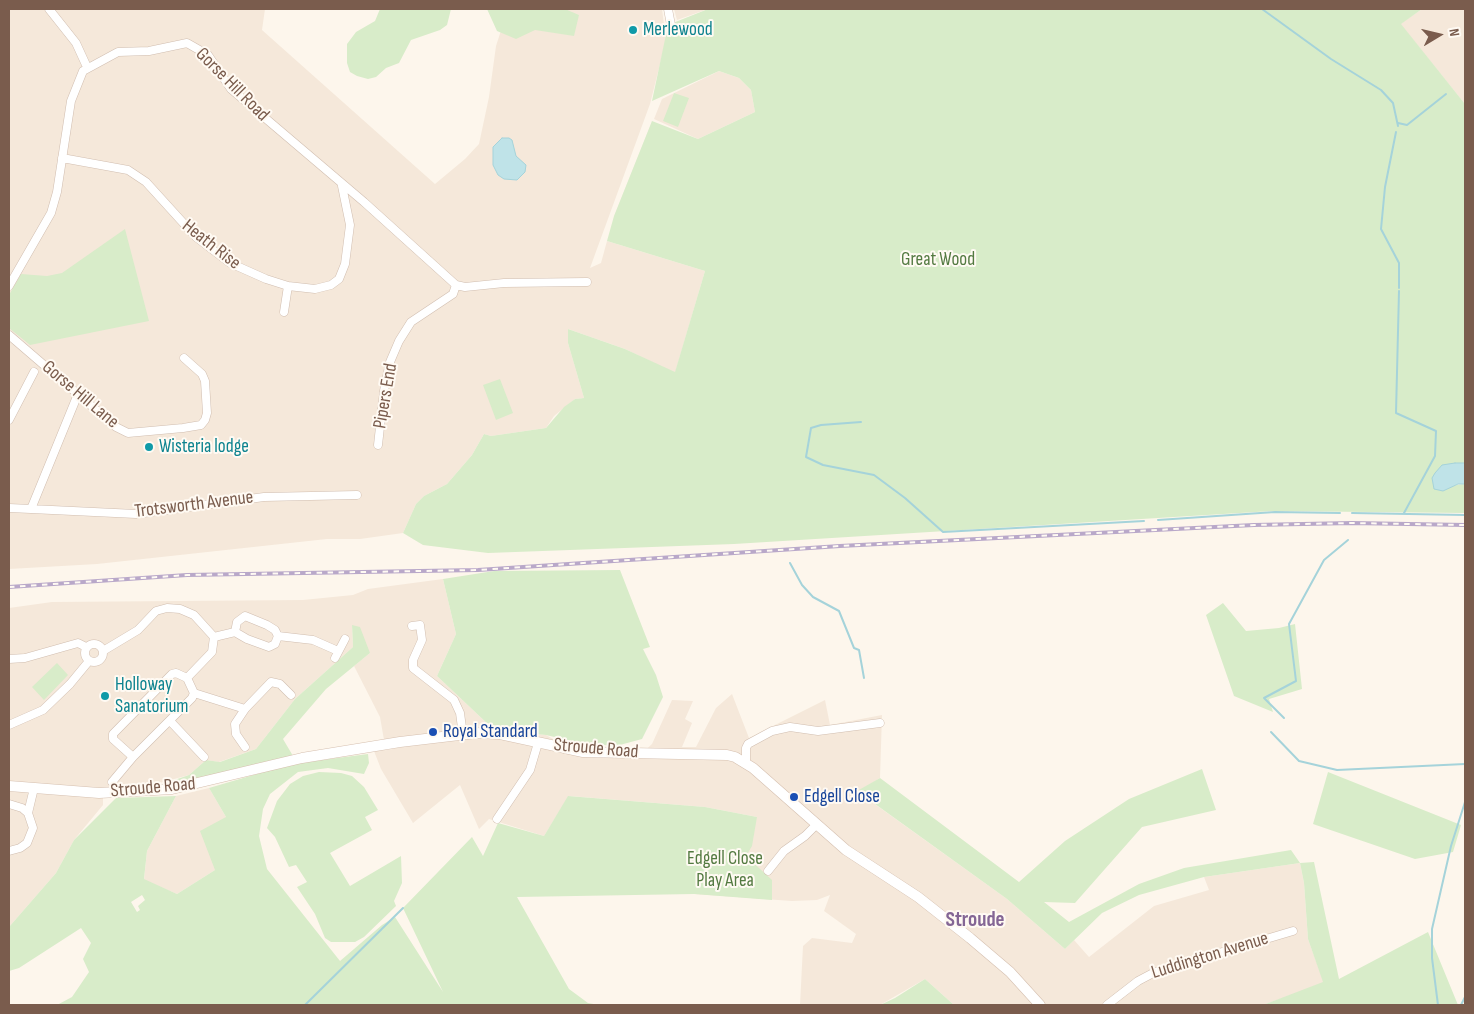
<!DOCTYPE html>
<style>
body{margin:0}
#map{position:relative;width:1474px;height:1014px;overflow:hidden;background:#fdf6ec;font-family:"Sofia Sans Condensed",sans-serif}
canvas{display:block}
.frame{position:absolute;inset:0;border:10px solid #7a5c4d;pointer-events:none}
.north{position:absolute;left:1414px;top:10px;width:50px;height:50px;-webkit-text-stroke:4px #fffaf3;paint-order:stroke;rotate:81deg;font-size:14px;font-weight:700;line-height:20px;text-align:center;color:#7a5c4d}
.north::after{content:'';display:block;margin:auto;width:18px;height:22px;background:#7a5c4d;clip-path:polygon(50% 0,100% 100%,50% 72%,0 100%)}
</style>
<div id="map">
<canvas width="1474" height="1014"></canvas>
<div class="frame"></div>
<div class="north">N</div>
</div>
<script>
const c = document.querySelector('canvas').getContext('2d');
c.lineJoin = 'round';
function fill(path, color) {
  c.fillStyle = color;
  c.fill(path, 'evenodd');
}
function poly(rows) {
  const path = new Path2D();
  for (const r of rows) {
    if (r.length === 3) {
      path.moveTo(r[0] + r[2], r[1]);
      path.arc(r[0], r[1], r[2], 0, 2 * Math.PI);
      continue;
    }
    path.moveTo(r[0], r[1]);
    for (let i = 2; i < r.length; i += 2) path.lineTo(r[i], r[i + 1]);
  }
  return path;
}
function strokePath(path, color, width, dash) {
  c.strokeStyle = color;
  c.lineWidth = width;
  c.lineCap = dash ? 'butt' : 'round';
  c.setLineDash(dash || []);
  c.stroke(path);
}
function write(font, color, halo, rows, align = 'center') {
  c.font = font + ' "Sofia Sans Condensed",sans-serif';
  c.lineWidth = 4;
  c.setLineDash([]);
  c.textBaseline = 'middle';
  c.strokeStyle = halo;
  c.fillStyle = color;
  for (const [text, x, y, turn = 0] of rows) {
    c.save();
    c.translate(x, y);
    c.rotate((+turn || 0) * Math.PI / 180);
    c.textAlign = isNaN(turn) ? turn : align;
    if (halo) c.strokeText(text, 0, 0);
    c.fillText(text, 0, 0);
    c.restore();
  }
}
const residential = poly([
 [9,9,265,9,262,30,435,184,465,159,479,144,489,97,496,46,508,9,662,9,666,40,650,104,590,268,601,263,607,241,705,271,675,373,625,349,568,329,568,343,584,398,575,399,554,416,546,428,491,436,484,434,472,455,447,484,424,496,416,504,403,533,360,539,327,539,97,564,9,569],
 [674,9,708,9,677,20],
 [1422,9,1465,9,1465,104,1400,24],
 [719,71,739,78,751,90,755,112,698,139,654,119,662,99],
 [443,579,456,634,437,676,492,728,546,735,585,757,637,758,652,744,672,700,693,701,685,719,692,723,682,747,696,747,716,708,732,694,749,738,825,700,830,725,882,715,880,778,858,792,1007,899,1065,949,1074,940,1089,957,1154,906,1209,890,1204,877,1300,863,1304,883,1308,939,1324,983,1263,1005,954,1005,925,979,880,1005,800,1005,803,946,812,938,852,943,856,934,824,911,830,895,817,900,792,901,694,894,757,817,705,807,569,796,544,836,489,819,479,829,460,785,413,823,381,769,374,751,388,750,484,729,384,740,380,717,354,666,370,653,352,625,353,647,295,699,256,749,219,762,206,760,189,775,163,782,117,791,101,788,9,783,9,608,52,602,303,600,353,595,368,589],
 [209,788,226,817,215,870,177,894,144,880,147,851,176,796],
 [9,791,103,798,103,805,74,840,56,873,9,927]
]);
const green = poly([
 [380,9,451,9,447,25,440,30,411,40,399,63,386,68,376,77,368,79,357,76,350,72,347,63,347,44,356,32,375,21],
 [487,9,565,9,579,15,574,36,535,30,516,39,497,31],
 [708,9,1422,9,1401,24,1465,104,1465,463,1455,463,1449,486,1465,484,1465,513,1272,511,734,544,488,553,423,545,403,533,416,504,424,496,447,484,472,455,484,434,491,436,546,428,564,407,575,399,584,398,568,343,568,329,625,349,675,372,705,271,607,241,614,216,652,121,698,139,755,112,751,90,739,78,719,71,652,101,668,25],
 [674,93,689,98,678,127,663,121],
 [125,229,149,321,30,345,9,328,9,295,21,274,47,276,62,273],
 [500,379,513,413,496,420,483,385],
 [620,570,650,647,643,649,656,675,663,697,642,739,616,746,580,743,546,735,497,730,492,728,437,676,456,634,443,579,494,571],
 [1223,603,1246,631,1279,628,1295,624,1302,689,1269,699,1273,712,1234,696,1206,615],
 [352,625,360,627,370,653,326,689,283,739,293,756,211,776,151,788,189,775,206,760,220,762,256,749,295,699,353,647],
 [57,663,68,675,44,700,32,687],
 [368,754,369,763,364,774,328,768,298,772,270,794,263,809,259,836,267,869,340,961,382,925,395,917,443,992,403,908,472,837,483,856,498,823,544,836,568,796,705,807,757,817,752,846,746,856,772,880,772,900,694,894,517,897,569,989,588,1003,599,1005,57,1005,72,997,89,972,83,959,91,943,81,928,19,968,9,971,9,927,56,873,74,840,116,798,176,796,147,851,144,879,177,894,215,870,200,831,226,817,209,788,291,764],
 [142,895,145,900,138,906,140,910,137,912,131,902],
 [1202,769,1216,810,1142,827,1075,903,1044,902,1069,922,1139,884,1184,868,1291,850,1300,863,1314,862,1339,979,1428,932,1458,1005,1263,1005,1323,982,1308,939,1304,883,1300,863,1204,877,1139,895,1102,913,1065,949,1007,899,857,791,880,778,1019,882,1065,841,1129,799],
 [319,772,341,773,352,776,364,787,378,810,365,817,372,830,330,853,350,886,401,856,402,883,394,901,396,906,364,937,355,942,331,942,325,938,315,914,297,887,307,882,296,865,289,867,275,837,267,828,277,801,290,784,303,776],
 [1328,772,1461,825,1453,852,1415,859,1313,824],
 [925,979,954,1005,880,1005,895,998]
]);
const water = poly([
 [502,138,509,138,512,140,516,156,526,165,525,172,517,180,504,179,498,175,493,165,493,147,502,138],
 [1455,463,1465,463,1465,484,1458,484,1443,491,1434,489,1432,478,1435,473,1442,465,1455,463]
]);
const stream = poly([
 [1262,9,1331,59,1381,90,1393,103,1398,126],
 [1398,123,1407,125,1446,94],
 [1396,132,1385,187,1381,229,1399,263,1399,288],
 [1399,291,1396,413,1436,431,1435,456,1404,513],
 [861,422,821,425,811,428,806,457,823,465,874,475,905,498,943,532,1144,521],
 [1352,513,1465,515],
 [1158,520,1275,512,1340,513],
 [790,563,802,585,813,597,839,611,854,648,859,650,864,678],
 [1284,718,1264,698,1296,681,1289,624,1324,560,1348,540],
 [1271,732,1299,761,1337,770,1465,764],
 [305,1005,403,908],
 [1438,1005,1432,958,1432,929,1451,846,1465,802],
 [1461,1005,1465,997]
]);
const street = poly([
 [49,9,76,43,87,67],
 [668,9,671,25],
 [62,158,128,170,146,182,196,237,230,263,266,279,288,286,315,289,331,285,339,279,345,264,350,225,342,186],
 [9,286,51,213,57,192,71,101,83,71,118,52,149,51,187,43,208,55,231,89,364,202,456,285,465,287,504,283,587,282],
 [284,312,288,286],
 [9,335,116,427,128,433,183,428,201,425,205,420,207,413,205,381,202,374,184,358],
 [78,394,31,509,136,514,264,497,357,495],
 [9,420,34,372],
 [378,445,384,391,390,362,399,341,411,322,453,294,456,285],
 [9,508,31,509],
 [412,626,420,625,422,640,413,660,413,668,454,700,460,713,463,735],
 [235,632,247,639,269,647,275,644,278,636],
 [214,637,235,632,237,622,245,616,267,625,275,630,278,636,313,640,338,651],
 [94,653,9],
 [103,651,138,630,156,611,167,608,180,609,194,615,214,637,212,652,187,678],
 [335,658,345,639],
 [9,659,25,658,78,643,86,647],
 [194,693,245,709],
 [171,722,204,757],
 [9,725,43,710,70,684,89,661],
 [245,747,236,734,235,724,245,709,271,682,280,684,291,695],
 [746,763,746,748,748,744,772,731,790,727,818,731,880,723],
 [112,782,133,757,192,698,194,693,187,678,176,673,172,674,113,734,113,739,133,757],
 [9,804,22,808,28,813,33,828,27,843,20,848,9,851],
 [28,813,34,788],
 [497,819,530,770,538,743],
 [768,871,784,851,805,836,816,825],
 [1107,1005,1138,981,1155,972,1293,931]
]);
const secondary = poly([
 [9,786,99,793,172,789,302,758,400,742,476,733,500,734,583,752,727,755,735,757,753,768,846,850,918,897,970,938,1010,972,1040,1005]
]);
const rail = poly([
 [9,587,187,575,478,570,840,546,1254,525,1352,523,1465,525]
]);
const markers = [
 [633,30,5,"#0f9aa8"],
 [149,447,5,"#0f9aa8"],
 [105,696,5,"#0f9aa8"],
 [433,732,5,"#1a4fb4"],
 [794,797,5,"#1a4fb4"]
];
const cultureNames = [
 ["Merlewood",643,30],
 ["Wisteria lodge",159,447],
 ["Holloway",115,685],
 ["Sanatorium",115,707]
];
const streetNames = [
 ["Gorse Hill Road",232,85,45],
 ["Heath Rise",211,245,38],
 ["Gorse Hill Lane",80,395,40],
 ["Pipers End",386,396,-80],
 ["Trotsworth Avenue",194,505,-7],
 ["Stroude Road",596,749,5],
 ["Stroude Road",153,788,-5],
 ["Luddington Avenue",1210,956,-17]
];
const parkNames = [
 ["Great Wood",938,260],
 ["Edgell Close",725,859],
 ["Play Area",725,881]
];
const transitNames = [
 ["Royal Standard",443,732],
 ["Edgell Close",804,797]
];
const quarterNames = [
 ["Stroude",975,921]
];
fill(residential, '#f5e8da');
fill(green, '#d8ecc9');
fill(water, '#bfe3e8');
strokePath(water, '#a5d3da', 1);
strokePath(stream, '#a5d3da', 2);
strokePath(street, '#d1beb0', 9);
strokePath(secondary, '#d6c0b0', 11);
strokePath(street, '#fff', 8);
strokePath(secondary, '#fff', 10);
strokePath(rail, '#b9a8c9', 4);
strokePath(rail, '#fffaf3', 2, [5.5]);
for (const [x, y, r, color] of markers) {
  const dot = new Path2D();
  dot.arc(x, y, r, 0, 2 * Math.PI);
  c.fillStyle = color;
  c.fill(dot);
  strokePath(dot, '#fffaf3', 2);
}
write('19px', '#0d838f', '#fffaf3', cultureNames, 'left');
write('19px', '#7a5c4d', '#fffaf3', streetNames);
write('19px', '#537a41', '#fffaf3', parkNames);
write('19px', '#164399', '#fffaf3', transitNames, 'left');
write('bold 21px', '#846695', '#fffaf3', quarterNames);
</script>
